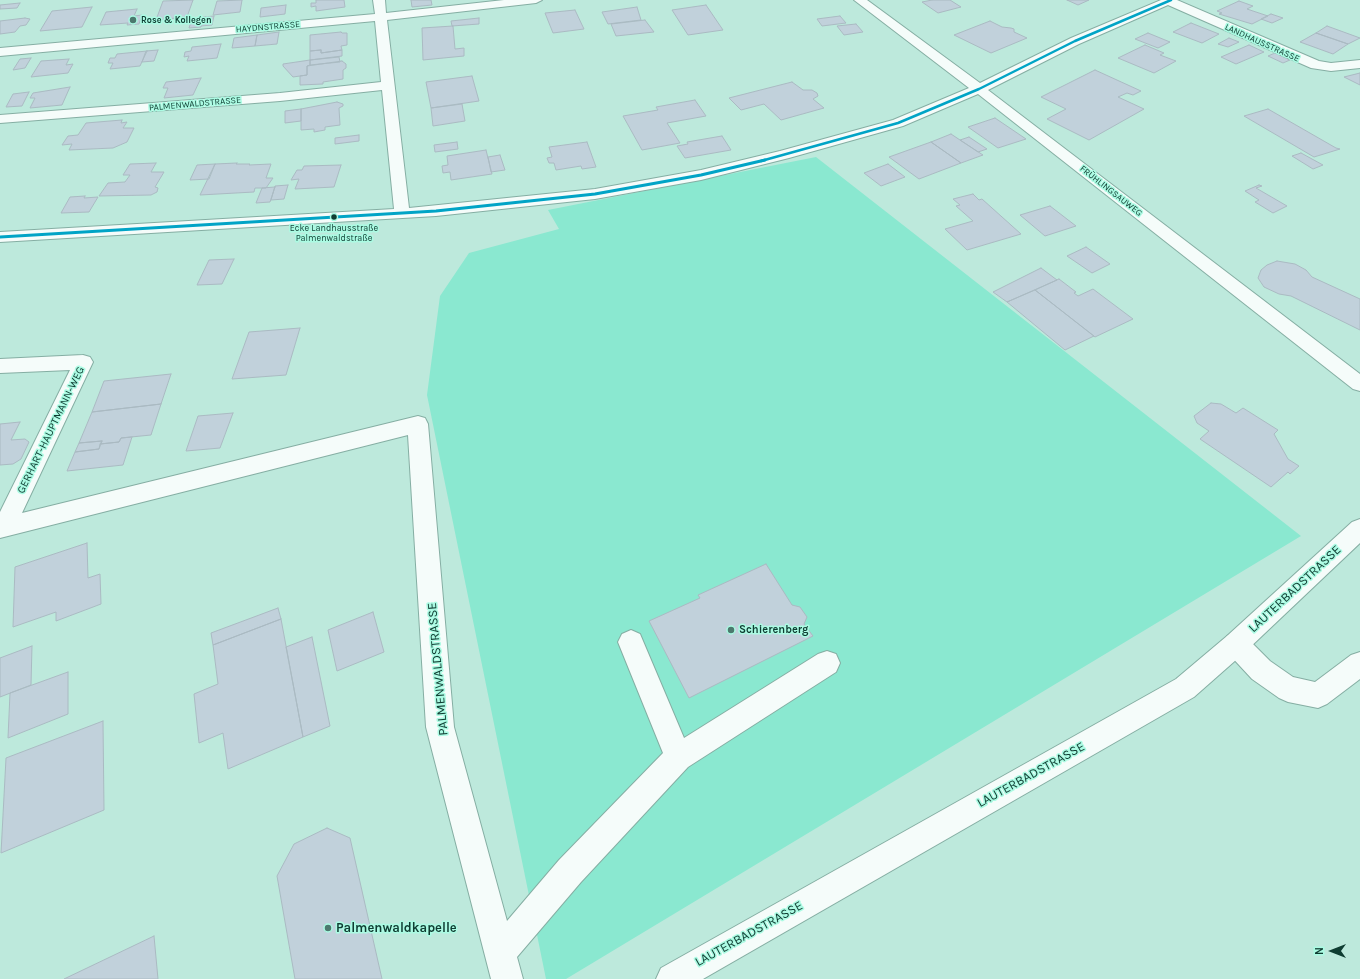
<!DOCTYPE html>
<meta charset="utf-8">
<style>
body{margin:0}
#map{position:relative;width:1360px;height:979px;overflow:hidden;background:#bde9dc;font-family:Karla,sans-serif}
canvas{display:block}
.north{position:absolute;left:1312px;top:931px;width:40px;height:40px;-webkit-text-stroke:3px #abfbe3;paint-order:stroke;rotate:270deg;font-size:11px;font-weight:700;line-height:16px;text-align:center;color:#0f3d32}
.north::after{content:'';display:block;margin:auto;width:14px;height:18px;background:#0f3d32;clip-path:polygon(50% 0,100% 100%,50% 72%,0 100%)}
</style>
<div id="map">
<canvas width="1360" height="979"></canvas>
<div class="north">N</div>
</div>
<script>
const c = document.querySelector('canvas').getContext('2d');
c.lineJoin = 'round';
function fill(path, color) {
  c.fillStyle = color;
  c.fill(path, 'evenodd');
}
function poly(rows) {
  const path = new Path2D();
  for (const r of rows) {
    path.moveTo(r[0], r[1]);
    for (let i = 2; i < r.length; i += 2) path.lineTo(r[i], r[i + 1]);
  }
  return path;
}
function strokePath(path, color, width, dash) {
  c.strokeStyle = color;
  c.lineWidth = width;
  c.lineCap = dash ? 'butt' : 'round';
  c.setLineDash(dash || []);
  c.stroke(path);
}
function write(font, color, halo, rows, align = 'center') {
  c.font = font + ' Karla,sans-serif';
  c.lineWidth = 3;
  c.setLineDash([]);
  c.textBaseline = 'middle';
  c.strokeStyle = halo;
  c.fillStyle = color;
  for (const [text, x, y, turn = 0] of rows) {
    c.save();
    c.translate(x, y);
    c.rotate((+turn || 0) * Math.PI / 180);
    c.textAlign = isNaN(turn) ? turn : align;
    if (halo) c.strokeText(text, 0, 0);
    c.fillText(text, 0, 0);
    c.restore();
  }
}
const green = poly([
 [816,157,1301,536,566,979,546,979,427,395,440,296,469,253,559,229,548,210]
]);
const building = poly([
 [193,0,187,17,156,20,163,1,193,0],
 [242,0,240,12,213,15,217,1,242,0],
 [316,0,344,0,345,7,316,11,316,6,311,7,311,3,316,3,316,0],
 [411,0,431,0,432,5,412,7,411,0],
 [932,0,950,0,961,7,938,13,922,2,932,0],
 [1067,0,1089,0,1078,5,1067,0],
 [1239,1,1253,6,1247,9,1268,16,1252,24,1219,14,1222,13,1217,11,1239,1],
 [20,3,17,8,0,9,0,5,20,3],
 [286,5,285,14,260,17,261,8,286,5],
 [706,5,723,30,688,35,672,10,706,5],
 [92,7,82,27,40,31,52,11,92,7],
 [637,7,641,20,608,24,602,12,637,7],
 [137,9,134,16,142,15,139,24,127,25,128,23,100,25,106,12,137,9],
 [575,10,584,29,553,33,545,13,575,10],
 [1271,14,1283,18,1272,23,1261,19,1271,14],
 [214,16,212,25,201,26,203,17,214,16],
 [840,16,846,23,822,26,817,19,840,16],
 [25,18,30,19,26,25,20,26,15,32,0,34,0,21,25,18],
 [203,18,201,27,189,28,192,19,203,18],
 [479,18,479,24,452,26,451,21,479,18],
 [645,20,654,32,616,36,611,24,645,20],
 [990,21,1002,27,1011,28,1014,29,1014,32,1027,38,991,53,954,35,990,21],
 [1191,23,1219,34,1202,43,1173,32,1191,23],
 [856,24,863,32,844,35,837,26,856,24],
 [453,26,455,49,464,48,464,56,423,60,422,28,453,26],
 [1327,26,1360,38,1348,44,1316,33,1327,26],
 [279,32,277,44,255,46,257,35,279,32],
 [341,32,342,33,347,33,347,45,341,46,342,50,321,53,321,50,310,51,310,35,341,32],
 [1148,33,1170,42,1158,48,1135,39,1148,33],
 [1316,33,1348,44,1333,54,1300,42,1316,33],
 [257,35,255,46,232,48,234,38,257,35],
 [1229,38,1239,42,1228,47,1218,44,1229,38],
 [221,44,217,58,187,61,189,56,184,57,185,52,191,51,192,47,221,44],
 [1145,45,1164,53,1160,55,1176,61,1154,73,1118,58,1145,45],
 [1249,45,1264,52,1236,64,1221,57,1249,45],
 [158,50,154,61,142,62,146,51,158,50],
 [321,50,321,53,342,50,342,56,310,60,310,51,321,50],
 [147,51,140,66,110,69,113,63,108,63,110,58,115,58,117,54,147,51],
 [1275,53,1290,60,1283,63,1268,56,1275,53],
 [339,57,340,62,310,65,310,60,339,57],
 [31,58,25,68,13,70,20,59,31,58],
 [69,59,66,65,73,64,68,73,31,77,41,61,69,59],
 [310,60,310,65,307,66,307,75,293,77,283,66,283,64,310,60],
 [342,61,346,64,346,68,343,70,343,79,323,82,323,84,300,85,300,76,307,75,307,66,342,61],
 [1095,70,1141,91,1133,95,1127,93,1118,97,1144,109,1089,140,1047,119,1066,109,1041,97,1095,70],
 [1360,73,1360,85,1344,77,1360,73],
 [472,76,479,101,431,108,426,82,472,76],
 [201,78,193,95,164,98,168,88,163,88,166,82,201,78],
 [792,82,803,90,812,90,817,93,818,96,813,99,824,108,781,120,764,104,741,110,729,98,792,82],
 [70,87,62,105,30,108,35,98,30,98,33,93,70,87],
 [29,92,22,106,6,107,13,94,29,92],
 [695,100,706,116,667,123,680,143,642,150,623,116,658,110,656,107,695,100],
 [337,102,343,104,343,106,339,108,340,125,325,127,325,130,314,132,314,129,301,130,301,109,337,102],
 [462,104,465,121,433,126,431,108,462,104],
 [301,109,301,121,285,123,285,111,301,109],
 [1268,109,1336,148,1340,149,1314,157,1244,116,1268,109],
 [995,118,1026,139,998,148,968,127,995,118],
 [122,120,121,123,127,122,123,128,134,128,127,142,113,148,69,150,72,144,62,145,68,136,78,135,86,123,122,120],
 [951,134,960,140,983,155,961,163,931,142,951,134],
 [359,135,359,141,335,144,335,138,359,135],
 [722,136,731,150,685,158,677,146,688,144,687,142,722,136],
 [969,137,987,149,978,152,960,140,969,137],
 [457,142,458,149,435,152,434,145,457,142],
 [587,142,596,167,582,169,581,166,556,170,554,163,549,163,547,158,552,157,549,147,587,142],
 [931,142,961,163,919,179,889,157,931,142],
 [486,150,492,174,451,180,450,172,443,173,442,166,448,165,447,156,486,150],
 [1301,153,1323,165,1313,169,1292,156,1301,153],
 [500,155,505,170,491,172,488,157,500,155],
 [156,163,151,172,164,172,155,187,158,188,157,192,151,195,99,196,108,183,125,182,130,175,123,175,130,164,156,163],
 [237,163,236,164,250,164,249,165,271,164,266,178,273,178,266,188,255,188,254,192,200,195,215,164,237,163],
 [215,164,209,179,190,180,197,165,215,164],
 [888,164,905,177,881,186,864,173,888,164],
 [341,165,334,187,295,189,299,179,291,180,297,170,302,170,304,166,341,165],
 [288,185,284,199,271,200,275,186,288,185],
 [1259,185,1262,186,1256,188,1287,206,1273,213,1255,202,1259,200,1245,191,1259,185],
 [275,187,270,202,256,203,262,188,275,187],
 [973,194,979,200,982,199,1021,234,967,250,945,229,973,221,956,206,960,205,953,199,973,194],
 [85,196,84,198,98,197,89,212,61,213,70,197,85,196],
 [1050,206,1076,226,1045,236,1020,215,1050,206],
 [1086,247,1110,264,1092,273,1067,256,1086,247],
 [234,259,222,284,197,285,209,260,234,259],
 [1277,261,1295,264,1306,270,1312,277,1360,299,1360,330,1291,296,1279,294,1264,287,1258,278,1261,270,1267,265,1277,261],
 [1041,268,1057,280,1007,302,993,292,1041,268],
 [1059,279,1076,292,1074,293,1078,296,1093,289,1133,319,1095,337,1035,290,1059,279],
 [1035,290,1094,336,1065,350,1007,302,1035,290],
 [300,328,286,375,232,379,249,332,300,328],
 [171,374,161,404,92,412,104,381,171,374],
 [1211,403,1221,404,1236,413,1243,408,1278,430,1274,434,1288,459,1299,466,1290,474,1288,472,1271,487,1200,439,1209,431,1197,423,1194,416,1211,403],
 [161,404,151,435,121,438,119,442,100,444,102,441,79,443,92,412,161,404],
 [233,413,220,448,186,451,198,416,233,413],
 [20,422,11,440,25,439,29,442,21,459,13,464,0,465,0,424,20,422],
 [132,437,123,465,67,471,75,452,99,449,100,444,119,442,121,438,132,437],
 [102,441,99,449,75,452,79,443,102,441],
 [87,543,88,578,100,574,101,604,56,621,56,612,13,627,15,567,87,543],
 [766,564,792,605,800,607,807,617,804,624,813,636,689,698,649,621,700,598,698,595,766,564],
 [278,608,281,619,213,645,211,633,278,608],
 [373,612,384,652,337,671,328,630,373,612],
 [281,619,303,737,228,769,223,733,199,743,194,694,218,684,213,645,281,619],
 [312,637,330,726,303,737,286,647,312,637],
 [32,646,31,685,0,697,0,658,32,646],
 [68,672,68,714,8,738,10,693,68,672],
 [103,721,104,810,1,853,6,758,103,721],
 [327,828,350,838,382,979,295,979,277,876,294,844,327,828],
 [154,936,158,979,64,979,154,936]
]);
const minor = poly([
 [373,0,385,0,386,13,504,0,542,0,536,3,387,20,409,208,595,189,701,170,780,151,893,120,969,88,854,0,867,0,980,83,1071,38,1161,0,1177,0,1319,61,1331,63,1360,60,1360,68,1331,71,1311,68,1168,5,1079,44,988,90,1360,374,1360,391,1353,389,978,94,903,126,789,158,701,180,595,199,436,216,0,242,0,232,394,209,382,90,280,101,0,123,0,115,280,93,381,82,375,21,0,56,0,48,375,14,373,0],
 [83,355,90,357,93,362,22,513,418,416,425,418,428,424,454,727,507,921,559,860,663,753,618,642,622,634,631,630,640,634,684,738,818,654,827,651,836,654,840,663,836,672,688,767,581,882,517,957,523,979,491,979,426,727,408,435,0,538,0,512,70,370,0,373,0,359,83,355],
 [1236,632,1245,636,1270,661,1293,677,1315,682,1351,655,1360,652,1360,679,1327,704,1318,708,1288,702,1279,698,1252,679,1227,652,1223,644,1227,636,1236,632]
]);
const major = poly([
 [1360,519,1360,543,1245,652,1194,697,703,979,656,979,661,968,1176,679,1227,636,1352,522,1360,519]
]);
const bus1Far1 = poly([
 [761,161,898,123,979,89,1075,41,1171,0]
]);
const bus1 = poly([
 [0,237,436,211,595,194,701,175,765,160]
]);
const markers = [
 [133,20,4,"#4c796e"],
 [334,217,3.5,"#0f3d32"],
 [731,630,4,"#4c796e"],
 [328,928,4,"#4c796e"]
];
const farPoinames = [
 ["Rose & Kollegen",141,20]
];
const farStreetnames = [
 ["HAYDNSTRASSE",268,27,-5],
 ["LANDHAUSSTRASSE",1262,43,24],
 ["PALMENWALDSTRASSE",195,104,-5],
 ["FRÜHLINGSAUWEG",1111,191,38]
];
const farBusnames = [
 ["Ecke Landhausstraße",334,228],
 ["Palmenwaldstraße",334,238]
];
const streetNames = [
 ["GERHART-HAUPTMANN-WEG",51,430,-64]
];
const poiNames = [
 ["Schierenberg",739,630]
];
const nearStreetnames = [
 ["LAUTERBADSTRASSE",1295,589,-43],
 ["PALMENWALDSTRASSE",438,669,-95],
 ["LAUTERBADSTRASSE",1031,775,-29],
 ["LAUTERBADSTRASSE",749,934,-29]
];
const nearPoinames = [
 ["Palmenwaldkapelle",336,928]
];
fill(green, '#8ae8d0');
fill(building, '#c1d1db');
strokePath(building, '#aabac2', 1);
strokePath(minor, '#85aea3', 2);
strokePath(major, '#85aea3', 2);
fill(minor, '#f5fcfa');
fill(major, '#f5fcfa');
strokePath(bus1Far1, '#01a4c6', 2.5);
strokePath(bus1, '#01a4c6', 3);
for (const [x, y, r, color] of markers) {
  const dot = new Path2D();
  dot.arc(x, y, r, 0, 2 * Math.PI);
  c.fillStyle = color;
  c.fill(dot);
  strokePath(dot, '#abfbe3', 1.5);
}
write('bold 9px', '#0f3d32', '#abfbe3', farPoinames, 'left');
write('9px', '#0f3d32', '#abfbe3', farStreetnames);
write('9px', '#0f3d32', '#abfbe3', farBusnames);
write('11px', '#0f3d32', '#abfbe3', streetNames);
write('bold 11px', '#0f3d32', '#abfbe3', poiNames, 'left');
write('13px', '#0f3d32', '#abfbe3', nearStreetnames);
write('bold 13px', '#0f3d32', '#abfbe3', nearPoinames, 'left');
</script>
